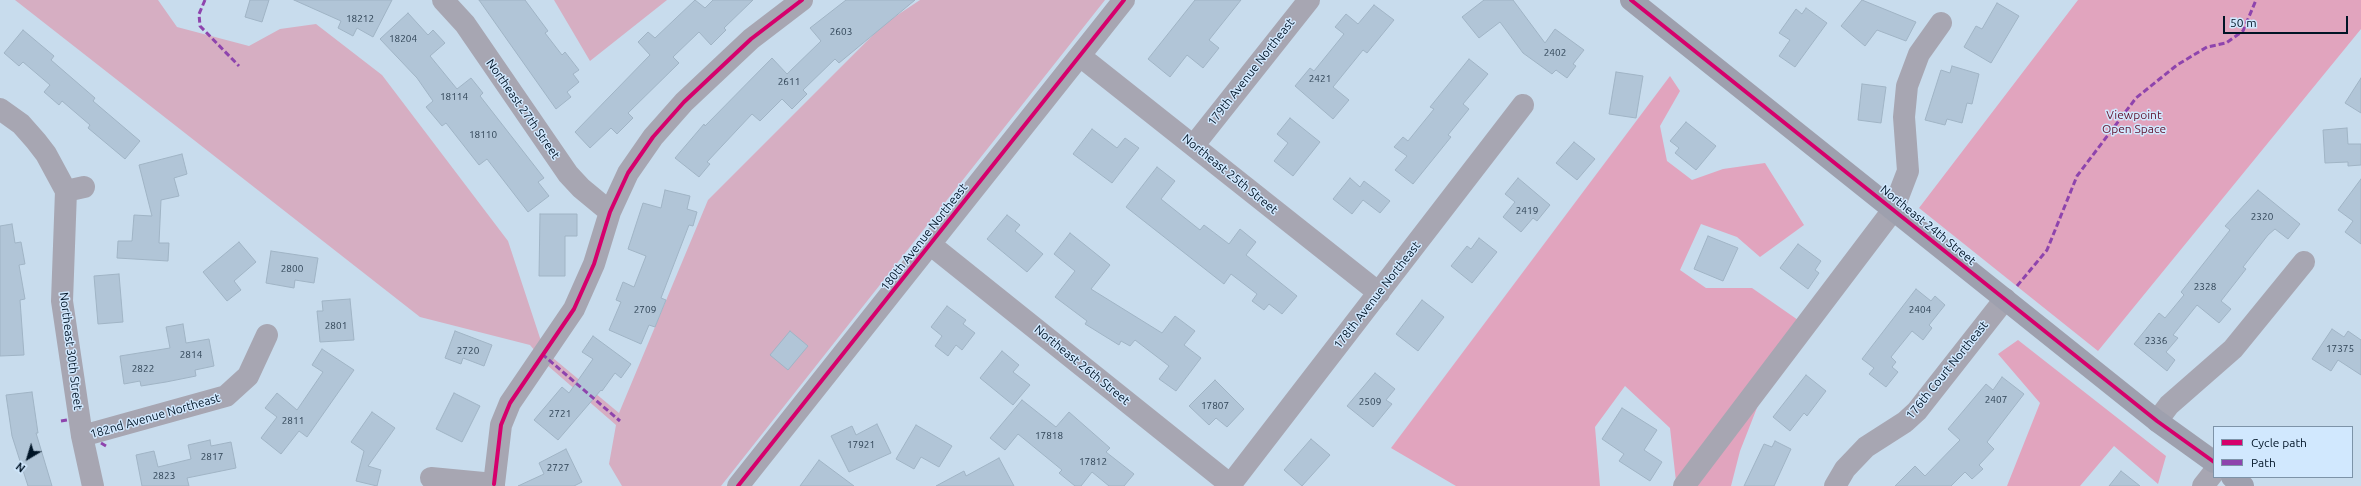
<!DOCTYPE html>
<style>
body{margin:0}
#map{position:relative;width:2361px;height:486px;overflow:hidden;background:#c8dced;font-family:Ubuntu,sans-serif}
canvas{display:block}
.legend{position:absolute;left:2213px;top:426px;width:140px;height:52px;box-sizing:border-box;background:#d1e8fe;border:1px solid #7d93a8;margin:0;padding:5px 7px;list-style:none;font-size:12px;color:#001426}
.legend li{display:flex;align-items:center;gap:8px;height:20px}
.legend b{width:20px;border:1px solid #7d93a8}
.north{position:absolute;left:8px;top:438px;width:40px;height:40px;-webkit-text-stroke:3px #d1e8fe;paint-order:stroke;rotate:218deg;font-size:11px;font-weight:700;line-height:16px;text-align:center;color:#001426}
.north::after{content:'';display:block;margin:auto;width:14px;height:18px;background:#001426;clip-path:polygon(50% 0,100% 100%,50% 72%,0 100%)}
.scale{position:absolute;left:2223px;top:16px;width:125px;height:18px;box-sizing:border-box;border:2px solid #001426;border-top:0;padding-left:5px;font-size:12px;line-height:14px;white-space:nowrap;color:#001426;-webkit-text-stroke:3px #d1e8fe;paint-order:stroke}
</style>
<div id="map">
<canvas width="2361" height="486"></canvas>
<ul class="legend">
<li><b style="height:5px;background:#d6006c"></b>Cycle path</li>
<li><b style="height:5px;background:#8e44ad"></b>Path</li>
</ul>
<div class="north">N</div>
<div class="scale">50 m</div>
</div>
<script>
const c = document.querySelector('canvas').getContext('2d');
c.lineJoin = 'round';
function fill(path, color) {
  c.fillStyle = color;
  c.fill(path, 'evenodd');
}
function poly(rows) {
  const path = new Path2D();
  for (const r of rows) {
    path.moveTo(r[0], r[1]);
    for (let i = 2; i < r.length; i += 2) path.lineTo(r[i], r[i + 1]);
  }
  return path;
}
function strokePath(path, color, width, dash) {
  c.strokeStyle = color;
  c.lineWidth = width;
  c.lineCap = dash ? 'butt' : 'round';
  c.setLineDash(dash || []);
  c.stroke(path);
}
function write(font, color, halo, rows, align = 'center') {
  c.font = font + ' Ubuntu,sans-serif';
  c.lineWidth = 3;
  c.setLineDash([]);
  c.textBaseline = 'middle';
  c.strokeStyle = halo;
  c.fillStyle = color;
  for (const [text, x, y, turn = 0] of rows) {
    c.save();
    c.translate(x, y);
    c.rotate((+turn || 0) * Math.PI / 180);
    c.textAlign = isNaN(turn) ? turn : align;
    if (halo) c.strokeText(text, 0, 0);
    c.fillText(text, 0, 0);
    c.restore();
  }
}
const green = poly([
 [15,0,158,0,177,27,249,46,280,29,316,24,382,75,508,241,540,338,553,358,619,413,708,200,884,24,920,0,1105,0,721,486,622,486,609,464,616,425,547,365,530,345,420,317],
 [554,0,667,0,590,61]
]);
const forest = poly([
 [2078,0,2361,0,2361,29,2098,351,1919,208],
 [1670,76,1680,91,1660,126,1667,161,1692,180,1723,169,1765,163,1804,225,1760,257,1737,237,1701,224,1680,270,1706,288,1752,288,1798,320,1676,481,1670,428,1625,386,1595,427,1600,486,1456,486,1391,448],
 [2018,340,2166,456,2158,484,2114,446,2080,486,2007,486,2040,403,1998,354],
 [1762,395,1740,451,1731,486,1696,486]
]);
const building = poly([
 [250,0,269,0,262,22,245,17,250,0],
 [294,0,392,0,373,37,357,28,353,36,338,28,341,21,294,0],
 [479,0,525,0,548,31,545,33,562,55,565,52,579,70,573,74,579,82,567,92,571,97,556,109,479,0],
 [695,0,705,8,713,0,753,0,724,28,726,30,711,45,699,32,673,57,679,63,628,113,633,118,617,134,611,128,590,148,575,132,650,55,638,42,648,32,655,38,695,0],
 [846,0,915,0,839,63,835,59,803,90,807,94,792,109,782,99,760,121,752,114,707,162,710,164,699,177,675,158,704,124,705,126,772,58,787,74,821,41,810,28,846,0],
 [1195,0,1241,0,1209,40,1219,48,1203,68,1187,55,1170,77,1148,59,1195,0],
 [1484,0,1513,0,1545,43,1555,29,1584,50,1573,64,1576,66,1567,78,1556,70,1552,74,1523,53,1500,22,1479,38,1462,17,1484,0],
 [1862,0,1916,22,1906,41,1877,30,1865,46,1841,26,1862,0],
 [1997,3,2019,16,1991,63,1964,47,1976,26,1982,29,1997,3],
 [1374,5,1394,20,1367,53,1363,50,1333,87,1349,100,1333,119,1295,86,1310,68,1314,71,1344,34,1335,27,1346,14,1358,24,1374,5],
 [1806,8,1827,23,1795,67,1779,56,1790,40,1779,33,1796,9,1802,14,1806,8],
 [408,13,428,35,433,30,445,43,430,56,457,89,471,78,483,93,480,96,544,178,538,182,549,196,528,212,487,159,479,165,446,123,442,126,426,107,433,101,417,78,380,39,408,13],
 [23,30,54,56,51,60,95,98,93,101,140,141,125,159,88,128,90,125,62,101,59,105,44,92,50,85,23,62,19,66,4,53,23,30],
 [1469,59,1488,74,1463,104,1469,109,1448,135,1451,137,1413,184,1395,170,1407,156,1394,147,1403,137,1408,141,1434,109,1430,107,1469,59],
 [1952,66,1979,74,1972,104,1967,103,1962,123,1947,119,1945,125,1925,120,1941,70,1950,73,1952,66],
 [1616,72,1643,76,1636,118,1609,114,1616,72],
 [2361,78,2361,113,2345,103,2361,78],
 [1862,84,1886,87,1881,123,1858,120,1862,84],
 [1290,118,1320,142,1293,176,1274,161,1288,143,1277,134,1290,118],
 [1686,122,1716,146,1696,170,1675,153,1679,148,1670,141,1686,122],
 [2347,128,2348,144,2361,144,2361,165,2348,166,2348,162,2325,163,2323,130,2347,128],
 [1092,129,1117,148,1125,138,1139,148,1112,183,1073,154,1092,129],
 [1574,142,1595,159,1577,180,1556,163,1574,142],
 [182,154,187,174,174,178,179,196,161,200,159,243,169,243,168,261,117,258,118,241,132,241,134,215,152,216,139,165,182,154],
 [1157,167,1175,181,1161,199,1200,230,1204,225,1229,244,1240,229,1256,242,1246,255,1297,296,1282,314,1269,304,1264,310,1252,301,1257,294,1231,274,1224,284,1126,207,1157,167],
 [1350,178,1360,187,1364,181,1390,201,1380,213,1363,200,1352,214,1333,199,1350,178],
 [1518,178,1550,205,1537,221,1533,218,1521,232,1503,217,1515,202,1505,194,1518,178],
 [2361,179,2361,244,2345,232,2353,221,2338,210,2361,179],
 [665,190,690,196,687,209,697,212,693,226,689,225,661,298,666,300,655,327,649,325,641,344,609,330,621,302,616,300,623,282,634,287,646,256,628,249,643,203,661,208,665,190],
 [2258,190,2300,224,2288,239,2275,229,2268,235,2243,267,2246,269,2221,301,2231,309,2219,323,2197,305,2173,335,2178,338,2166,352,2175,360,2167,371,2134,344,2159,313,2165,318,2184,295,2181,292,2230,230,2225,226,2258,190],
 [540,214,577,214,577,236,565,236,565,276,539,276,540,214],
 [1007,215,1020,225,1015,231,1043,254,1027,272,987,239,1007,215],
 [12,224,15,243,21,242,25,264,19,265,25,299,20,300,24,355,0,356,0,226,12,224],
 [1070,233,1110,265,1091,289,1162,333,1175,316,1195,331,1184,345,1201,358,1176,391,1159,379,1169,366,1135,340,1130,346,1121,341,1119,345,1085,324,1087,321,1055,297,1075,271,1054,254,1070,233],
 [1708,236,1738,248,1723,281,1694,269,1708,236],
 [1479,238,1497,252,1472,283,1451,266,1467,246,1471,249,1479,238],
 [239,242,256,262,234,281,241,290,227,301,203,272,239,242],
 [1798,244,1821,261,1815,270,1819,273,1808,289,1780,268,1798,244],
 [271,251,318,258,314,283,295,280,294,288,266,283,271,251],
 [119,274,123,322,98,324,94,276,119,274],
 [1916,289,1931,301,1935,296,1945,305,1929,325,1932,328,1923,340,1912,331,1891,357,1896,362,1892,367,1898,372,1886,387,1869,374,1874,368,1862,359,1916,289],
 [350,299,354,340,320,342,317,311,323,311,322,301,350,299],
 [1422,300,1444,317,1418,351,1396,334,1422,300],
 [947,306,966,320,963,324,975,333,962,350,956,345,948,356,935,346,942,336,931,327,947,306],
 [183,324,186,343,209,339,214,366,195,370,196,376,166,382,141,386,140,381,124,384,120,356,170,348,166,327,183,324],
 [2332,329,2344,337,2348,331,2361,340,2361,375,2338,360,2331,371,2312,359,2332,329],
 [455,331,492,345,484,366,463,358,461,364,445,358,455,331],
 [790,331,808,346,788,370,770,355,790,331],
 [593,336,631,364,621,378,615,373,602,391,601,390,558,440,534,420,562,387,569,393,593,359,582,352,593,336],
 [322,349,354,370,307,437,299,431,281,454,261,438,277,417,265,408,277,393,297,410,323,372,312,365,322,349],
 [1002,351,1019,365,1013,372,1030,385,1013,405,980,378,1002,351],
 [1375,373,1395,389,1386,400,1392,404,1373,427,1347,406,1375,373],
 [1806,375,1826,391,1807,416,1804,413,1790,431,1773,417,1806,375],
 [2002,377,2024,394,1987,442,1994,449,1979,465,1983,469,1972,479,1965,472,1951,486,1895,486,1915,466,1925,476,1960,440,1948,429,1986,384,1993,390,2002,377],
 [1215,380,1244,409,1227,427,1216,418,1209,425,1189,406,1215,380],
 [32,392,38,433,36,433,52,486,28,486,12,436,6,395,32,392],
 [454,393,480,406,462,442,436,429,454,393],
 [1022,400,1056,427,1069,412,1110,448,1106,452,1134,474,1124,486,1109,486,1092,472,1081,486,1075,486,1059,473,1062,470,1018,434,1005,450,990,438,1022,400],
 [1622,408,1657,430,1644,450,1662,462,1650,481,1619,461,1624,454,1602,439,1622,408],
 [372,412,395,428,368,466,381,470,377,486,356,481,364,451,351,442,372,412],
 [877,424,891,453,849,472,831,436,852,426,856,435,877,424],
 [916,425,952,446,939,467,921,457,914,469,896,459,916,425],
 [1311,439,1330,455,1302,486,1284,470,1311,439],
 [210,440,211,446,231,442,236,468,187,478,189,486,142,486,136,455,154,451,158,467,191,459,188,445,210,440],
 [1775,441,1791,449,1774,486,1744,486,1764,444,1772,447,1775,441],
 [566,449,582,482,574,486,518,486,544,474,539,463,566,449],
 [999,458,1014,486,936,486,964,471,966,476,999,458],
 [819,460,854,486,800,486,819,460],
 [2121,471,2140,486,2109,486,2121,471]
]);
const minor = poly([
 [443,0,465,24,568,174,581,188,610,212],
 [1080,56,1379,293],
 [0,109,21,124,36,141,46,154,66,191,62,301,82,436,93,486],
 [1194,145,1309,0],
 [66,191,84,187],
 [931,245,1232,486],
 [2157,421,2169,405,2233,349,2304,262],
 [82,436,226,396,248,376,267,335],
 [431,478,494,484,494,486],
 [494,484,501,425,510,403,574,309,594,264,610,212,628,173,653,137,684,102,751,39,802,0],
 [1231,484,1523,105],
 [738,486,1124,0],
 [1684,486,1893,210,1908,171,1904,117,1907,86,1919,54,1941,23],
 [1835,486,1845,469,1866,447,1905,422,1917,411,2005,299],
 [2203,486,2214,472]
]);
const major = poly([
 [1631,0,2157,421,2214,462],
 [2232,477,2243,486]
]);
const quiet = poly([
 [205,0,199,14,200,26,239,66],
 [2017,286,2047,250,2077,176,2136,98,2177,65,2207,47,2226,43,2243,31,2256,0],
 [542,354,620,421],
 [61,421,67,420],
 [101,443,106,446]
]);
const cycleway = poly([
 [1631,0,2157,421,2214,462],
 [494,484,501,425,510,403,574,309,594,264,610,212,628,173,653,137,684,102,751,39,802,0],
 [738,486,1124,0]
]);
const numberNames = [
 ["18212",360,19],
 ["2603",841,32],
 ["18204",403,39],
 ["2402",1555,53],
 ["2421",1320,79],
 ["2611",789,82],
 ["18114",454,97],
 ["18110",483,135],
 ["2419",1527,211],
 ["2320",2262,217],
 ["2800",292,269],
 ["2328",2205,287],
 ["2709",645,310],
 ["2404",1920,310],
 ["2801",336,326],
 ["2336",2156,341],
 ["17375",2340,349],
 ["2720",468,351],
 ["2814",191,355],
 ["2822",143,369],
 ["2407",1996,400],
 ["2509",1370,402],
 ["17807",1215,406],
 ["2721",560,414],
 ["2811",293,421],
 ["17818",1049,436],
 ["17921",861,445],
 ["2817",212,457],
 ["17812",1093,462],
 ["2727",558,468],
 ["2823",164,476]
];
const streetNames = [
 ["179th Avenue Northeast",1251,72,-52],
 ["Northeast 27th Street",523,109,55],
 ["Northeast 25th Street",1230,174,39],
 ["Northeast 24th Street",1928,225,39],
 ["180th Avenue Northeast",924,237,-52],
 ["178th Avenue Northeast",1377,295,-52],
 ["Northeast 30th Street",71,351,83],
 ["Northeast 26th Street",1082,365,39],
 ["176th Court Northeast",1947,370,-51],
 ["182nd Avenue Northeast",155,416,-16]
];
const parkNames = [
 ["Viewpoint",2134,115],
 ["Open Space",2134,129]
];
fill(green, '#d6aec2');
fill(forest, '#e1a4be');
fill(building, '#b1c5d7');
strokePath(building, '#a0b4c5', 1);
strokePath(minor, '#a7a6b2', 22);
strokePath(major, '#9ea0ae', 22);
strokePath(quiet, '#8e44ad', 3, [6, 3]);
strokePath(cycleway, '#d6006c', 4);
write('10px', '#2e4254', null, numberNames);
write('12px', '#001426', '#d1e8fe', streetNames);
write('12px', '#62142f', '#d1e8fe', parkNames);
</script>
